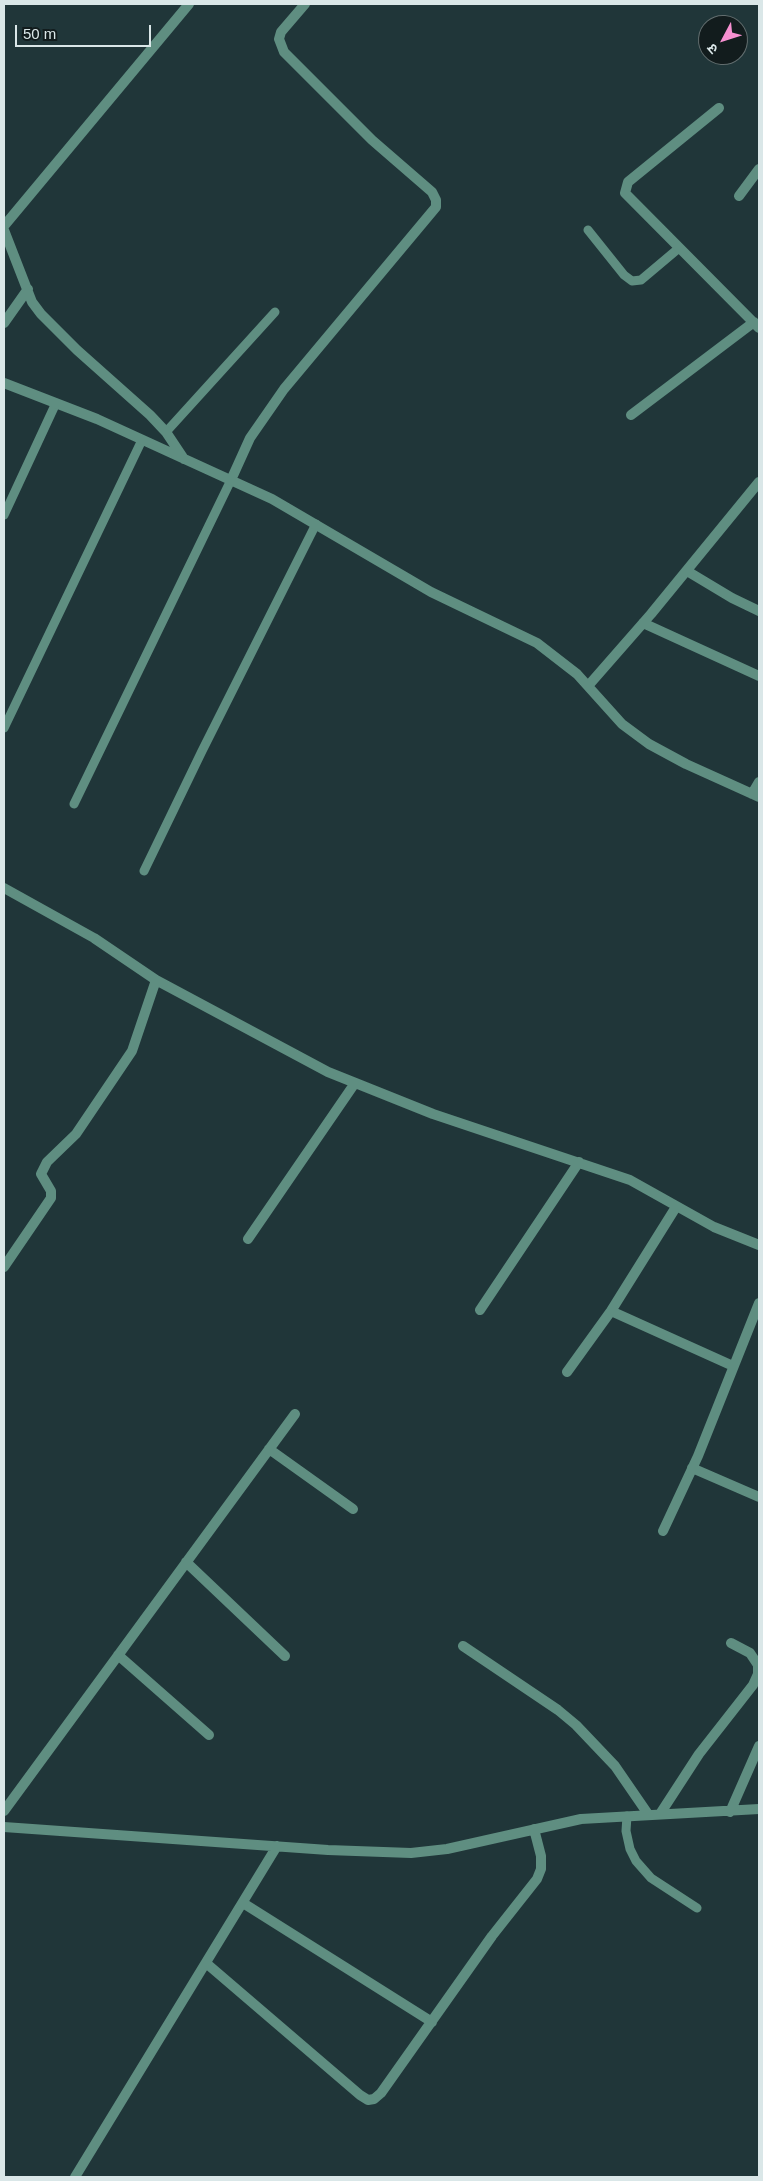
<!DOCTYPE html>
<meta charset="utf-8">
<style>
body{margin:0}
#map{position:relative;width:763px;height:2181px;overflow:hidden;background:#203639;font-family:Arial,"Noto Sans Devanagari",sans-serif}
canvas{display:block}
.frame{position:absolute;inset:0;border:5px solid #dae7e8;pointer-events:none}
.north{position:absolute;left:698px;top:15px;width:50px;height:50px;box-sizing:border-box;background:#121c1d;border:1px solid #626d6e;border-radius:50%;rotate:230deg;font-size:14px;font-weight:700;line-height:20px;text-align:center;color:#dae7e8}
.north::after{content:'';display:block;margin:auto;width:18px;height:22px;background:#f690d0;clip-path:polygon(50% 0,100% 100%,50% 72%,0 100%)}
.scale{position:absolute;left:15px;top:25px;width:136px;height:22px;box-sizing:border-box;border:2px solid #dae7e8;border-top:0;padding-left:6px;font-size:15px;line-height:18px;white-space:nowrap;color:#dae7e8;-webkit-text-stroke:4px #121c1d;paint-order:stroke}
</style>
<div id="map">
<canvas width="763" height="2181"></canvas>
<div class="frame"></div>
<div class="north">उ</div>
<div class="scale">50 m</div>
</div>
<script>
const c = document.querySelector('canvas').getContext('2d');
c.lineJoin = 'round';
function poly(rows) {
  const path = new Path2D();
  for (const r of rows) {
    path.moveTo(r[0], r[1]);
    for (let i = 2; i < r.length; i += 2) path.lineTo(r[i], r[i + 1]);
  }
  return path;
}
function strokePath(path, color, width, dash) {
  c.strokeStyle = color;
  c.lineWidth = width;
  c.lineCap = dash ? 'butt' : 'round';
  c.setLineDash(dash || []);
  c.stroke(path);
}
const lane = poly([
 [588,230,624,275,632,281,641,280,679,248],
 [166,432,275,312],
 [4,515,56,403],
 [4,728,142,440],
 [74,804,231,480],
 [144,871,202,751,316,524],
 [627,1816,626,1831,630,1849,636,1861,651,1878,697,1908]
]);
const street = poly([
 [719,108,628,182,625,193,759,328],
 [739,196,759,169],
 [4,226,189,4],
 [4,230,32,302,41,314,77,350,150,415,166,432,184,459],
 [4,323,28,289],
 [4,383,97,419,272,499,431,592,537,643,577,674,622,724,649,744,686,764,759,797],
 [631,415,754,322],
 [231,480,250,438,284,389,436,207,436,200,432,192,372,140,284,52,279,39,281,32,305,4],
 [687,571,732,598,759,611],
 [643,623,759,676],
 [588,686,651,614,759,482],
 [752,794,759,782],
 [4,888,94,938,156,980,328,1072,433,1114,630,1180,714,1227,759,1245],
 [248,1239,355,1083],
 [4,1267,51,1198,51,1191,41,1174,47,1162,76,1134,132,1051,156,980],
 [480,1310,579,1162],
 [611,1311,733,1366],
 [567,1372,611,1311,676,1207],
 [269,1449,353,1509],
 [692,1468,759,1497],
 [663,1531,698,1456,759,1303],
 [186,1562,285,1656],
 [463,1646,558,1710,576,1725,615,1766,648,1814],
 [118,1655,209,1735],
 [4,1811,295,1414],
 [730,1812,759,1746],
 [660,1814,699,1754,753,1685,758,1674,758,1665,750,1653,731,1643],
 [4,1827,328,1850,411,1853,447,1849,581,1819,759,1809],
 [243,1903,432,2022],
 [206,1963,360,2095,368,2100,374,2099,381,2093,492,1936,537,1879,541,1869,541,1856,534,1829],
 [75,2177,277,1846]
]);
strokePath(lane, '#5f8e81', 9);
strokePath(street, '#5f8e81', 10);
</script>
